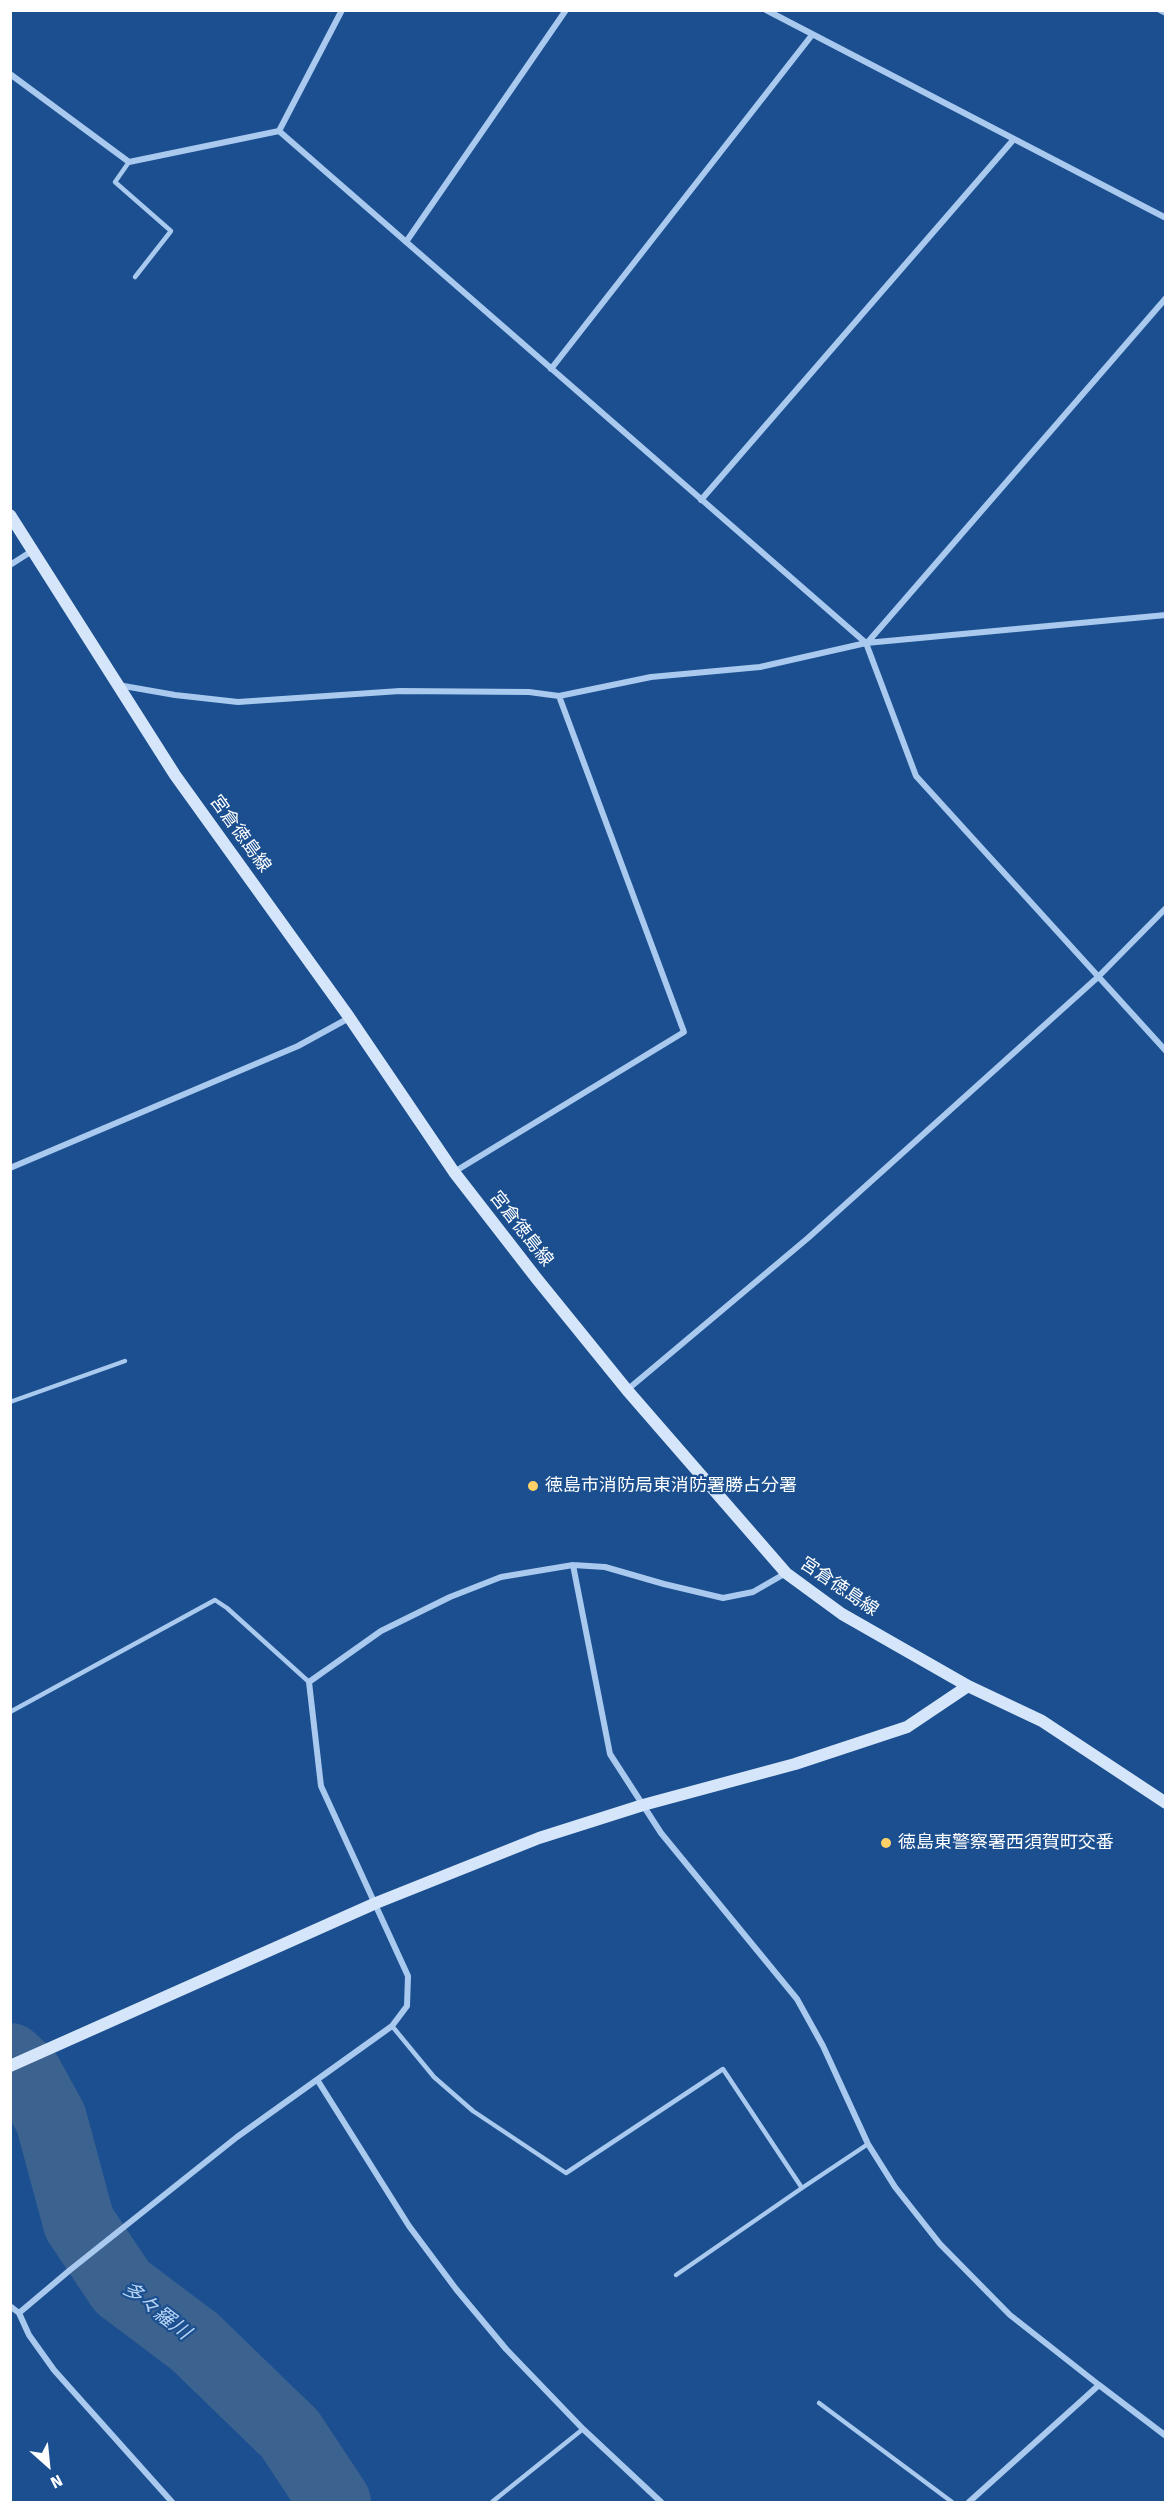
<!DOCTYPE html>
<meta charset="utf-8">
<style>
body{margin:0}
#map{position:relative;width:1176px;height:2513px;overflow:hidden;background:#1b4f8f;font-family:"Fira Sans",sans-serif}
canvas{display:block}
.frame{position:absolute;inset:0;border:12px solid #fff;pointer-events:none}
.north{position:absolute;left:18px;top:2435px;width:60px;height:60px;-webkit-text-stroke:4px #1b4f8f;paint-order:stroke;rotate:153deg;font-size:16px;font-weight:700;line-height:24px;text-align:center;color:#fff}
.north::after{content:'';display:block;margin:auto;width:21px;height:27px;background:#fff;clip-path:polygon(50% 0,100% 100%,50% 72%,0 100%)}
</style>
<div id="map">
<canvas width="1176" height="2513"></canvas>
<div class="frame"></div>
<div class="north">N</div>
</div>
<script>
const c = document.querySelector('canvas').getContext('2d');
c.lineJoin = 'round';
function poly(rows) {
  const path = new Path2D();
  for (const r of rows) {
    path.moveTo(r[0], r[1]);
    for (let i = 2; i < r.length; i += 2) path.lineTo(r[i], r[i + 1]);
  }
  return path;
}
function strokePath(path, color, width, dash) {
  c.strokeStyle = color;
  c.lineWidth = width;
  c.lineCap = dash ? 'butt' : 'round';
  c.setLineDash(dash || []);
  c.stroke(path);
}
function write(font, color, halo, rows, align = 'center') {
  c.font = font + ' "Fira Sans","Noto Sans JP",sans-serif';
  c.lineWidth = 4.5;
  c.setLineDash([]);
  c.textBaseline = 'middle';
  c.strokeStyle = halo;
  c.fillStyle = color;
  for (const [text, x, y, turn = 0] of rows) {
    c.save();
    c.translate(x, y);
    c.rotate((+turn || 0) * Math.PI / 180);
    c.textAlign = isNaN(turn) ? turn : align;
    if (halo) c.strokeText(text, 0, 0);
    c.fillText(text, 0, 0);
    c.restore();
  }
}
const river = poly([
 [10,2059,27,2075,51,2119,79,2223,122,2287,195,2342,290,2434,335,2502]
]);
const lane = poly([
 [129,162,115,182,171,231,135,277],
 [10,1402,125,1361],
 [10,1712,215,1600,227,1608,309,1682],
 [392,2026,434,2077,473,2111,566,2173,723,2069,802,2188,868,2144],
 [676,2275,802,2188],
 [819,2403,952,2502],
 [492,2502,583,2429]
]);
const street = poly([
 [766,10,1166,218],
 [1160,10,1166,13],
 [10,74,129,162,279,131,866,643,916,776,1166,1051],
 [279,131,342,10],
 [406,242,566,10],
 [551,369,812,35],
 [701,500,1014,139],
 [10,565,32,551],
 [867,643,1166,298],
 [118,685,175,695,238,702,400,691,529,692,559,696,651,677,760,667,866,643,1166,615],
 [10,1168,298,1046,349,1018],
 [454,1172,684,1032,559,696],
 [627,1390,808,1238,1098,977,1166,908],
 [786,1573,753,1592,723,1598,664,1584,605,1567,573,1565,610,1754,661,1833,797,1999,823,2046,868,2144,895,2187,940,2244,1010,2315,1099,2385,969,2502],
 [318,2081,409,2226,456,2289,506,2349,583,2429,661,2502],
 [10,2306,19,2313,29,2335,54,2370,172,2502],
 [19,2313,70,2270,237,2137,392,2026,407,2006,408,1976,321,1786,309,1682,381,1631,450,1597,501,1577,573,1565],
 [1099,2385,1166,2436]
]);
const secondary = poly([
 [10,515,175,775,349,1017,454,1172,537,1279,627,1390,786,1573,842,1614,968,1686,1042,1721,1166,1803],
 [10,2066,376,1903,539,1838,643,1805,795,1764,907,1727,968,1686]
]);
const markers = [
 [533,1486,6,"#ffd166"],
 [886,1843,6,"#ffd166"]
];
const streetNames = [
 ["宮倉徳島線",240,834,54],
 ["宮倉徳島線",521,1229,52],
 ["宮倉徳島線",839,1587,34]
];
const poiNames = [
 ["徳島市消防局東消防署勝占分署",545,1486],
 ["徳島東警察署西須賀町交番",898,1843]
];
const waterNames = [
 ["多々羅川",156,2311,38]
];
strokePath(river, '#3c6290', 72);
strokePath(lane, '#a9c9ee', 4.5);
strokePath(street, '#a9c9ee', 6);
strokePath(secondary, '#d6e6fa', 12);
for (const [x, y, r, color] of markers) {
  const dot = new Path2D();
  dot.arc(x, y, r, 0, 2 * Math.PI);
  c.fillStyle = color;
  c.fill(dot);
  strokePath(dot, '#1b4f8f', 2);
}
write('18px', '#fff', '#1b4f8f', streetNames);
write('18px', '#fff', '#1b4f8f', poiNames, 'left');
write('italic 20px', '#b5d3f5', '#1b4f8f', waterNames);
</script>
